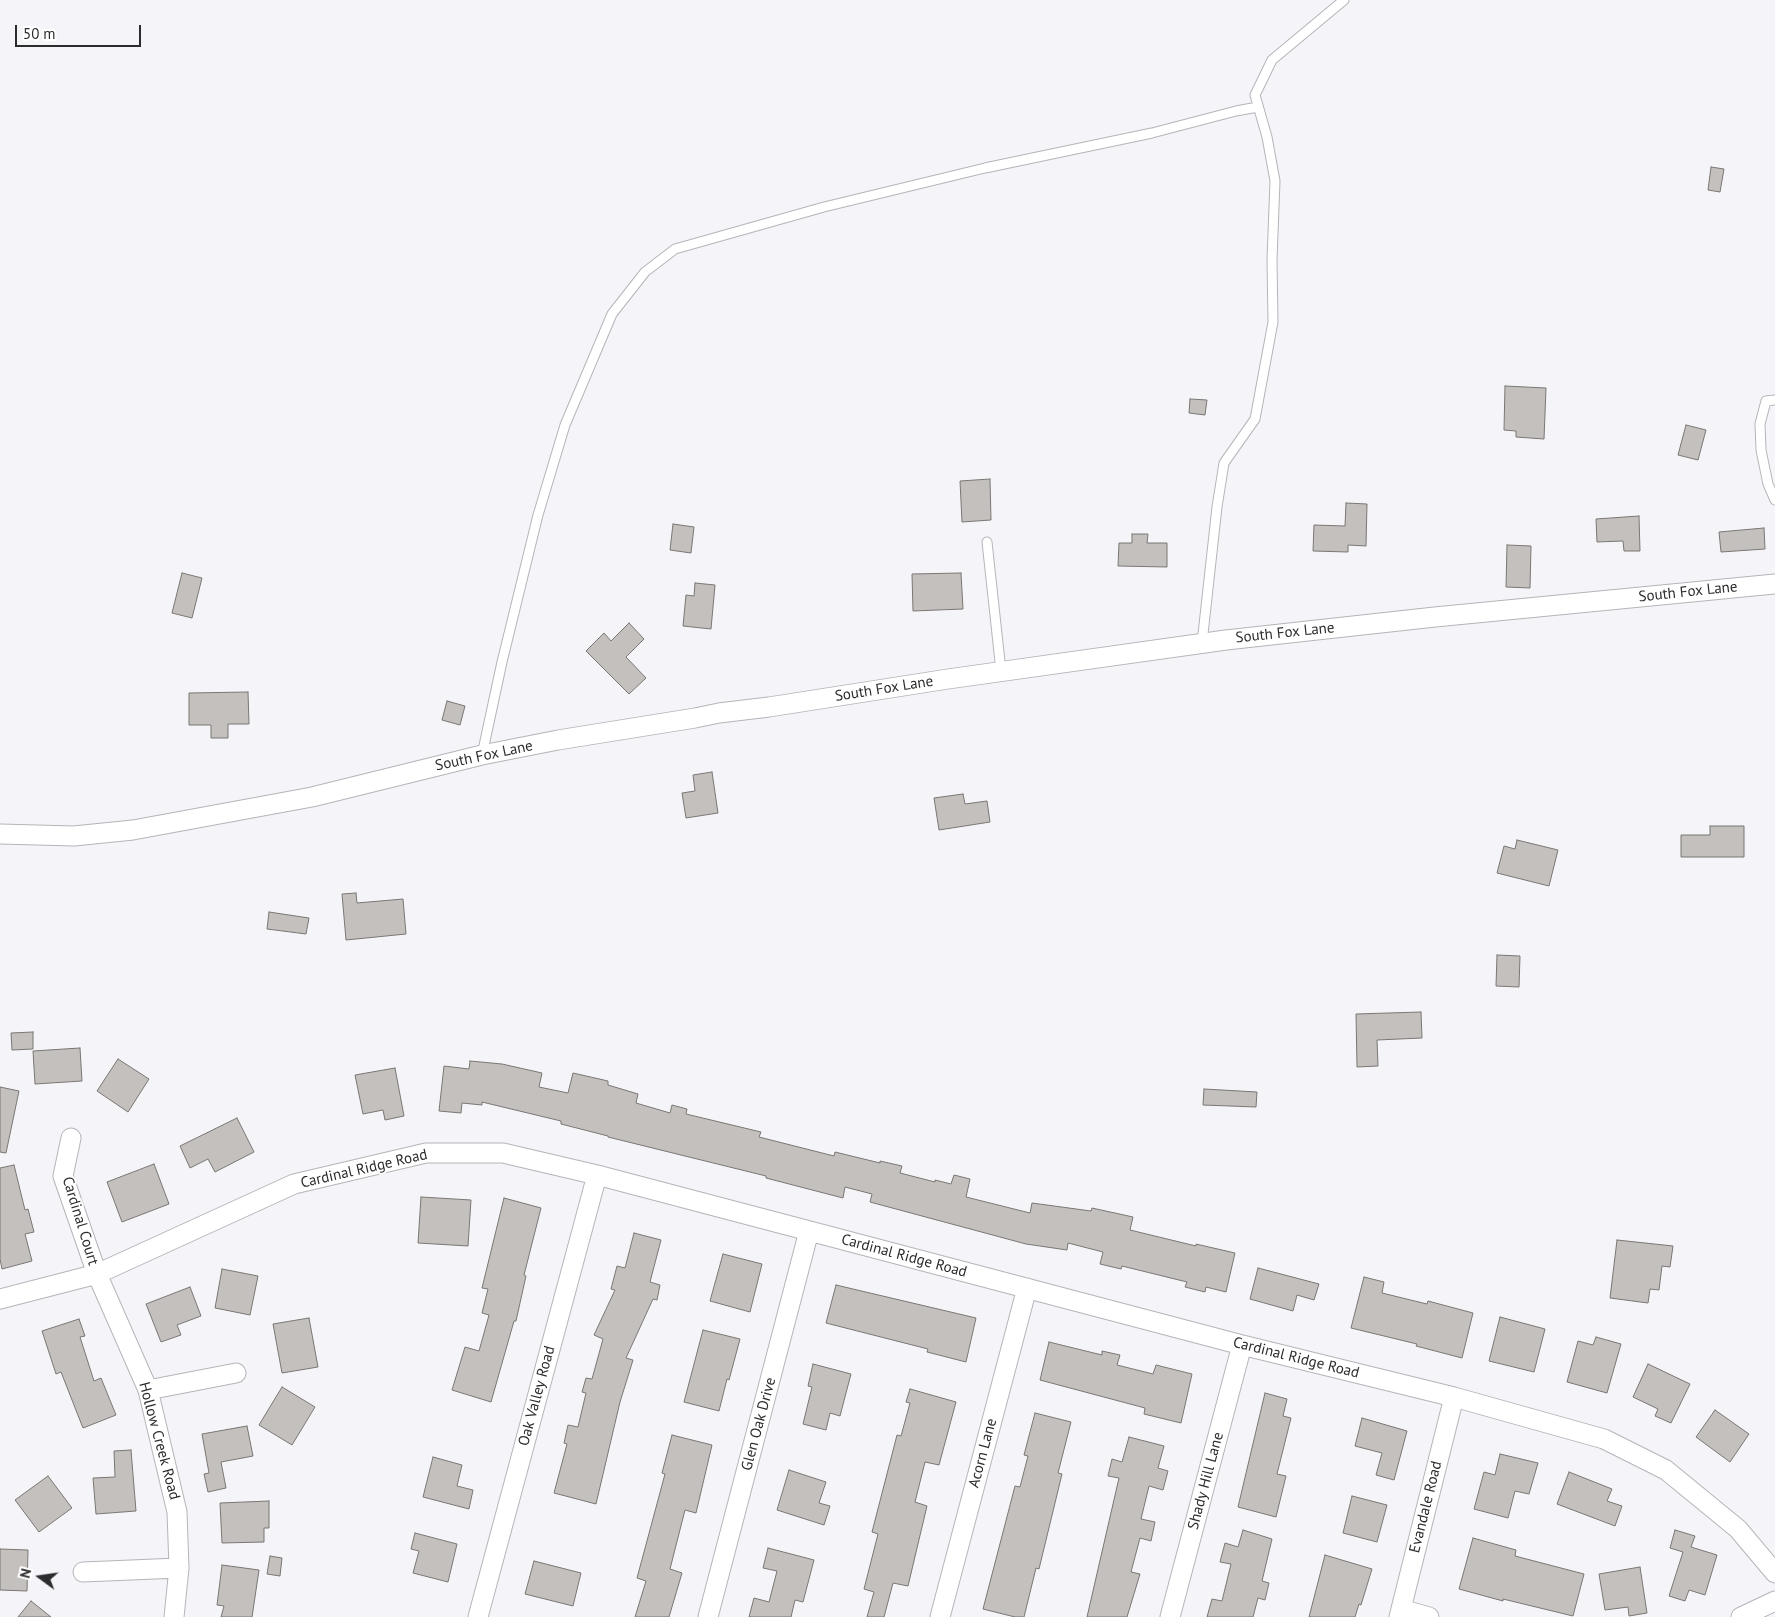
<!DOCTYPE html>
<style>
body{margin:0}
#map{position:relative;width:1775px;height:1617px;overflow:hidden;background:#f5f5f9;font-family:"PT Sans",sans-serif}
canvas{display:block}
.north{position:absolute;left:15px;top:1552px;width:50px;height:50px;-webkit-text-stroke:4px #fff;paint-order:stroke;rotate:284deg;font-size:14px;font-weight:700;line-height:20px;text-align:center;color:#2c2c2e}
.north::after{content:'';display:block;margin:auto;width:18px;height:22px;background:#2c2c2e;clip-path:polygon(50% 0,100% 100%,50% 72%,0 100%)}
.scale{position:absolute;left:15px;top:25px;width:126px;height:22px;box-sizing:border-box;border:2px solid #2c2c2e;border-top:0;padding-left:6px;font-size:15px;line-height:18px;white-space:nowrap;color:#2c2c2e;-webkit-text-stroke:4px #fff;paint-order:stroke}
</style>
<div id="map">
<canvas width="1775" height="1617"></canvas>
<div class="north">N</div>
<div class="scale">50 m</div>
</div>
<script>
const c = document.querySelector('canvas').getContext('2d');
c.lineJoin = 'round';
function fill(path, color) {
  c.fillStyle = color;
  c.fill(path, 'evenodd');
}
function poly(rows) {
  const path = new Path2D();
  for (const r of rows) {
    path.moveTo(r[0], r[1]);
    for (let i = 2; i < r.length; i += 2) path.lineTo(r[i], r[i + 1]);
  }
  return path;
}
function strokePath(path, color, width, dash) {
  c.strokeStyle = color;
  c.lineWidth = width;
  c.lineCap = dash ? 'butt' : 'round';
  c.setLineDash(dash || []);
  c.stroke(path);
}
function write(font, color, halo, rows, align = 'center') {
  c.font = font + ' "PT Sans",sans-serif';
  c.lineWidth = 4;
  c.setLineDash([]);
  c.textBaseline = 'middle';
  c.strokeStyle = halo;
  c.fillStyle = color;
  for (const [text, x, y, turn = 0] of rows) {
    c.save();
    c.translate(x, y);
    c.rotate((+turn || 0) * Math.PI / 180);
    c.textAlign = isNaN(turn) ? turn : align;
    if (halo) c.strokeText(text, 0, 0);
    c.fillText(text, 0, 0);
    c.restore();
  }
}
const building = poly([
 [1711,167,1724,169,1720,192,1708,190,1711,167],
 [1505,386,1546,388,1544,439,1516,437,1516,431,1504,430,1505,386],
 [1190,399,1207,400,1205,415,1189,413,1190,399],
 [1686,425,1706,430,1698,460,1678,455,1686,425],
 [990,479,991,520,962,522,960,481,990,479],
 [1346,503,1367,504,1366,546,1348,545,1348,552,1313,551,1314,525,1345,526,1346,503],
 [1639,516,1640,551,1624,551,1623,541,1597,542,1596,519,1639,516],
 [673,524,694,527,691,553,670,550,673,524],
 [1764,528,1765,549,1721,552,1719,532,1764,528],
 [1132,534,1148,534,1147,543,1167,543,1167,567,1118,566,1119,543,1132,543,1132,534],
 [1507,545,1531,546,1530,588,1506,587,1507,545],
 [182,573,202,578,192,618,172,613,182,573],
 [961,573,963,609,913,611,912,574,961,573],
 [695,583,715,585,711,629,683,626,686,595,694,596,695,583],
 [629,623,644,639,626,657,646,678,629,694,586,651,604,633,611,641,629,623],
 [248,692,249,724,228,724,228,738,211,738,211,725,189,725,189,693,248,692],
 [447,701,465,706,460,725,442,720,447,701],
 [712,772,718,813,686,818,682,793,695,791,693,775,712,772],
 [963,794,965,804,987,801,990,822,939,830,934,798,963,794],
 [1710,826,1744,826,1744,857,1681,857,1681,835,1710,835,1710,826],
 [1517,840,1558,850,1549,886,1497,873,1504,846,1515,849,1517,840],
 [356,893,357,903,403,899,406,934,346,940,342,894,356,893],
 [269,912,309,918,306,934,267,929,269,912],
 [1497,955,1520,956,1519,987,1496,986,1497,955],
 [1421,1012,1422,1038,1377,1040,1378,1066,1357,1067,1356,1014,1421,1012],
 [33,1032,33,1049,12,1050,11,1033,33,1032],
 [80,1048,82,1081,35,1084,33,1051,80,1048],
 [118,1059,149,1079,128,1112,97,1091,118,1059],
 [470,1061,502,1064,542,1073,539,1087,568,1093,573,1073,608,1081,608,1085,638,1094,636,1103,670,1113,672,1105,687,1109,686,1114,761,1132,759,1137,834,1156,835,1152,880,1163,880,1161,902,1166,900,1173,935,1182,935,1180,951,1184,954,1175,970,1179,966,1197,1030,1213,1032,1203,1091,1211,1092,1208,1133,1217,1130,1230,1196,1246,1196,1244,1235,1253,1226,1292,1206,1287,1205,1292,1185,1287,1187,1282,1122,1266,1121,1269,1100,1264,1103,1252,1068,1243,1067,1250,1026,1244,870,1202,872,1194,845,1187,843,1198,766,1178,766,1176,608,1137,608,1136,561,1124,561,1121,482,1102,482,1105,462,1103,461,1113,439,1111,444,1066,469,1069,470,1061],
 [395,1068,404,1116,385,1120,383,1110,363,1114,355,1075,395,1068],
 [0,1087,19,1091,6,1153,0,1152,0,1087],
 [1204,1089,1257,1092,1256,1107,1203,1105,1204,1089],
 [237,1118,254,1152,215,1172,208,1159,190,1168,180,1146,237,1118],
 [154,1164,169,1204,122,1222,107,1182,154,1164],
 [14,1165,25,1210,28,1209,34,1232,25,1234,32,1261,2,1269,0,1259,0,1168,14,1165],
 [421,1197,471,1200,468,1246,418,1243,421,1197],
 [504,1198,541,1208,524,1275,526,1276,516,1321,514,1321,491,1402,452,1390,465,1347,479,1351,489,1315,482,1313,488,1289,482,1288,504,1198],
 [634,1233,661,1240,650,1282,660,1285,657,1300,653,1299,626,1358,633,1360,620,1402,596,1504,554,1493,567,1444,564,1443,568,1425,578,1427,586,1393,582,1392,586,1378,592,1379,603,1339,594,1335,615,1290,611,1289,617,1266,625,1268,634,1233],
 [1617,1240,1673,1246,1670,1267,1662,1266,1659,1290,1650,1289,1648,1303,1610,1298,1617,1240],
 [723,1254,762,1264,750,1312,710,1301,723,1254],
 [1258,1268,1319,1284,1314,1300,1297,1295,1293,1311,1250,1299,1258,1268],
 [222,1269,258,1276,250,1315,215,1308,222,1269],
 [1364,1277,1384,1282,1382,1293,1427,1304,1428,1301,1473,1313,1462,1358,1416,1346,1417,1344,1351,1328,1364,1277],
 [836,1285,976,1318,966,1362,927,1352,928,1349,826,1323,836,1285],
 [190,1287,201,1316,177,1325,181,1335,161,1342,146,1304,190,1287],
 [1500,1317,1545,1329,1534,1372,1489,1361,1500,1317],
 [309,1318,318,1367,282,1373,273,1324,309,1318],
 [79,1319,85,1336,80,1337,94,1381,101,1378,116,1415,83,1428,61,1372,56,1374,42,1331,79,1319],
 [703,1330,740,1339,729,1380,727,1379,719,1411,684,1402,703,1330],
 [1596,1337,1621,1344,1607,1393,1567,1382,1578,1341,1593,1345,1596,1337],
 [1049,1342,1102,1355,1102,1351,1120,1355,1117,1365,1153,1374,1156,1365,1192,1374,1181,1423,1144,1414,1145,1408,1040,1380,1049,1342],
 [813,1364,851,1374,840,1416,830,1413,826,1430,803,1424,812,1387,808,1386,813,1364],
 [1648,1364,1690,1384,1671,1423,1655,1416,1658,1409,1633,1397,1648,1364],
 [282,1387,315,1407,292,1445,259,1425,282,1387],
 [910,1389,956,1402,939,1465,925,1462,915,1502,927,1506,908,1586,893,1583,884,1617,867,1617,874,1592,864,1589,878,1534,872,1532,897,1435,901,1436,910,1403,906,1402,910,1389],
 [1265,1393,1287,1399,1283,1416,1291,1418,1277,1474,1286,1476,1276,1517,1238,1507,1265,1393],
 [1715,1410,1749,1434,1730,1462,1696,1437,1715,1410],
 [1035,1413,1071,1422,1058,1473,1062,1474,1039,1569,1036,1568,1024,1617,1015,1617,983,1609,1015,1486,1020,1487,1028,1456,1024,1455,1035,1413],
 [1362,1418,1407,1431,1394,1480,1376,1475,1382,1453,1355,1446,1362,1418],
 [247,1426,253,1456,221,1462,226,1488,208,1492,204,1474,209,1473,202,1434,247,1426],
 [672,1435,712,1445,696,1513,685,1510,670,1569,682,1573,669,1617,635,1617,646,1581,637,1578,665,1474,662,1473,672,1435],
 [1129,1437,1164,1446,1158,1468,1168,1471,1163,1490,1149,1486,1141,1519,1155,1522,1151,1541,1140,1538,1131,1572,1140,1574,1127,1617,1087,1617,1119,1478,1108,1476,1112,1459,1122,1462,1129,1437],
 [131,1450,136,1511,96,1514,93,1478,115,1477,114,1451,131,1450],
 [1500,1454,1538,1463,1529,1494,1515,1491,1508,1518,1474,1509,1484,1472,1495,1475,1500,1454],
 [433,1457,462,1465,457,1486,473,1490,469,1509,423,1497,433,1457],
 [789,1470,826,1482,819,1503,830,1506,824,1525,777,1510,789,1470],
 [1569,1472,1612,1489,1607,1501,1622,1506,1615,1526,1557,1504,1569,1472],
 [48,1476,72,1508,39,1532,15,1500,48,1476],
 [1352,1496,1387,1505,1377,1542,1343,1533,1352,1496],
 [269,1501,269,1528,264,1528,264,1542,222,1543,220,1503,269,1501],
 [1243,1530,1272,1539,1262,1581,1269,1583,1265,1600,1258,1598,1253,1617,1207,1617,1212,1599,1222,1601,1231,1564,1220,1562,1225,1543,1238,1547,1243,1530],
 [1675,1530,1695,1536,1691,1547,1717,1555,1705,1595,1689,1590,1685,1601,1669,1596,1683,1552,1670,1548,1675,1530],
 [415,1533,457,1544,448,1582,413,1573,419,1551,411,1549,415,1533],
 [1473,1538,1516,1550,1515,1556,1584,1574,1573,1616,1503,1599,1503,1601,1459,1589,1473,1538],
 [768,1548,814,1560,803,1602,795,1600,791,1617,749,1617,754,1598,769,1602,777,1571,763,1568,768,1548],
 [0,1549,28,1550,27,1591,0,1590,0,1549],
 [1325,1555,1372,1569,1361,1605,1359,1604,1355,1617,1309,1617,1325,1555],
 [270,1556,282,1558,280,1576,267,1574,270,1556],
 [534,1561,581,1573,573,1606,525,1594,534,1561],
 [222,1565,259,1570,252,1617,221,1617,224,1606,217,1605,222,1565],
 [1640,1567,1647,1613,1629,1616,1628,1607,1605,1610,1599,1574,1640,1567],
 [31,1601,51,1617,18,1617,31,1601]
]);
const service = poly([
 [1775,400,1766,401,1760,424,1761,450,1768,484,1775,500],
 [987,542,1001,671],
 [1202,643,1217,507,1224,463,1255,419,1273,322,1272,260,1275,181,1267,137,1255,95,1272,60,1344,0],
 [482,755,502,662,538,515,565,425,612,314,645,272,675,249,824,207,985,168,1152,133,1236,111,1258,107]
]);
const minor = poly([
 [0,834,74,836,133,830,312,797,482,755,558,740,695,718,719,713,769,707,948,679,1226,640,1435,617,1775,584],
 [71,1138,63,1176,97,1274,148,1390,177,1512,179,1568,174,1617],
 [0,1299,97,1274,294,1184,426,1153,503,1153,597,1175,1242,1345,1454,1397,1604,1439,1666,1470,1738,1529,1775,1573],
 [148,1390,236,1373],
 [83,1572,179,1568],
 [1401,1609,1429,1617],
 [478,1617,597,1175],
 [708,1617,809,1231],
 [940,1617,1027,1288],
 [1170,1617,1242,1345],
 [1399,1617,1454,1397],
 [1741,1617,1775,1601]
]);
const streetNames = [
 ["South Fox Lane",1688,592,-6],
 ["South Fox Lane",1285,633,-6],
 ["South Fox Lane",884,689,-9],
 ["South Fox Lane",484,756,-12],
 ["Cardinal Ridge Road",364,1169,-13],
 ["Cardinal Court",80,1221,73],
 ["Cardinal Ridge Road",904,1256,15],
 ["Cardinal Ridge Road",1296,1358,14],
 ["Oak Valley Road",537,1396,-75],
 ["Glen Oak Drive",759,1424,-75],
 ["Hollow Creek Road",159,1441,75],
 ["Acorn Lane",983,1453,-75],
 ["Shady Hill Lane",1206,1481,-75],
 ["Evandale Road",1426,1507,-76]
];
fill(building, '#c3c0bd');
strokePath(building, '#797673', 1);
strokePath(service, '#b5b5b9', 11);
strokePath(minor, '#b5b5b9', 21);
strokePath(service, '#fff', 9);
strokePath(minor, '#fff', 19);
write('15px', '#2c2c2e', '#fff', streetNames);
</script>
